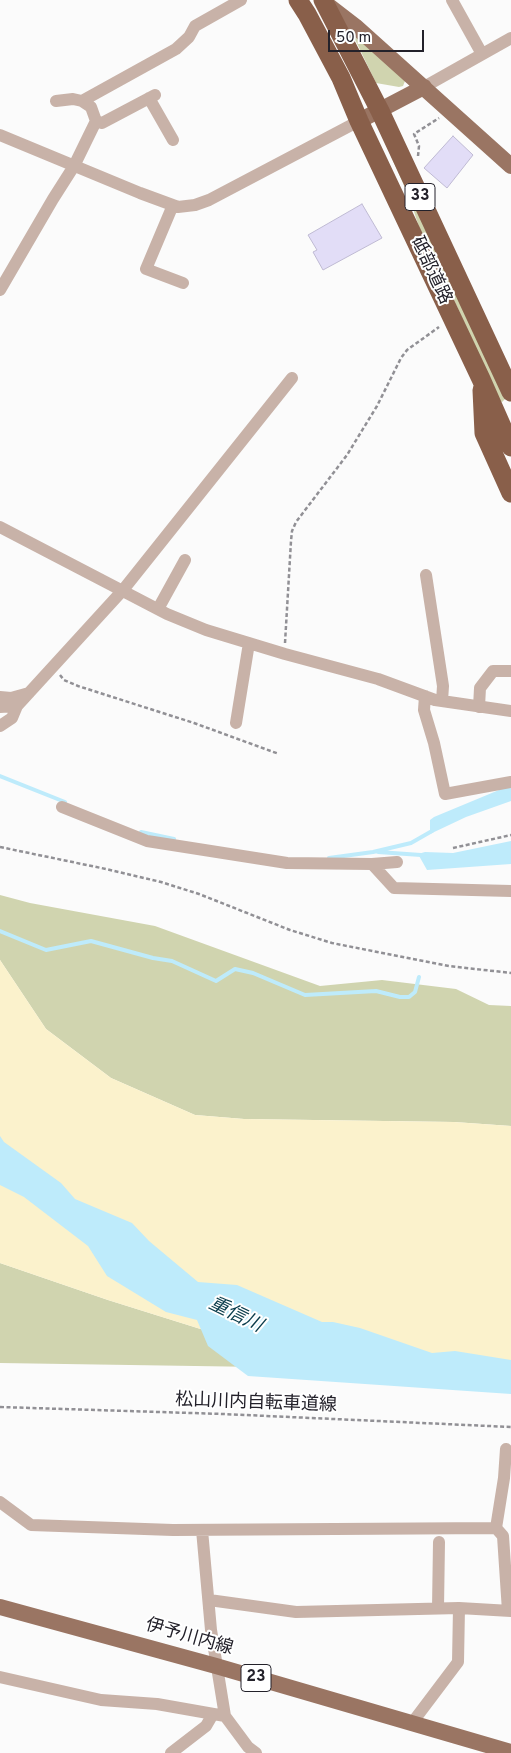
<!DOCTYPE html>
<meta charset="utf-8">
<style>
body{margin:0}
#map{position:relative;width:511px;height:1753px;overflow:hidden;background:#fbfbfb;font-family:Overpass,sans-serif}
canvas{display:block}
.scale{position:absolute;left:328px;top:30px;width:96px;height:22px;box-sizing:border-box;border:2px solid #23212a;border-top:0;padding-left:6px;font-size:15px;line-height:18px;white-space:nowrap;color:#23212a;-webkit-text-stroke:4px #fff;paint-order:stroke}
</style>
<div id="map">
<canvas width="511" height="1753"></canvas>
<div class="scale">50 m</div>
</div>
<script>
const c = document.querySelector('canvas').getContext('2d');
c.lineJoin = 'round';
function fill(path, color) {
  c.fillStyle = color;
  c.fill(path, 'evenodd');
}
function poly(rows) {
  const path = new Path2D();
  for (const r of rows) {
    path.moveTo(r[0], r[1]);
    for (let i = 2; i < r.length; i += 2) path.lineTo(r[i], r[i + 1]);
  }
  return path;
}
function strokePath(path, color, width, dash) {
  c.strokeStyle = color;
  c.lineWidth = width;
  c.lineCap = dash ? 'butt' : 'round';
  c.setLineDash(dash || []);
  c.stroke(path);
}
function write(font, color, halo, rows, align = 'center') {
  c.font = font + ' Overpass,"Noto Sans JP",sans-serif';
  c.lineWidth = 4;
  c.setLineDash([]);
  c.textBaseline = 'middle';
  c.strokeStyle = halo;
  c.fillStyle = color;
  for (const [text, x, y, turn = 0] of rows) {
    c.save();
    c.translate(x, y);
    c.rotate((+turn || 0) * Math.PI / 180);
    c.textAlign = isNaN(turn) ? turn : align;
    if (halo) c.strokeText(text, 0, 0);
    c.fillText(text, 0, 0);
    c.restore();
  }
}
const green = poly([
 [351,31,405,81,403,86,399,87,376,83],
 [386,145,439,257,435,259,432,258,418,224,410,199],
 [439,266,444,268,505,399,502,402,499,401],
 [0,895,30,903,155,926,320,986,382,980,456,989,489,1005,511,1006,511,1126,454,1122,244,1119,195,1115,111,1078,46,1029,0,960],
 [0,1263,108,1300,325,1368,0,1363]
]);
const sand = poly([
 [0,960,46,1029,111,1078,195,1115,244,1119,454,1122,511,1126,511,1382,325,1368,108,1300,0,1263]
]);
const water = poly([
 [511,785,511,801,466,817,430,834,430,820,434,817],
 [511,841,511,864,427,870,418,854,425,852,453,853],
 [0,1136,4,1142,61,1183,75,1199,132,1223,149,1241,198,1282,237,1285,322,1322,333,1322,360,1328,432,1353,455,1351,511,1360,511,1394,248,1376,208,1346,197,1320,166,1312,107,1276,88,1246,24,1197,0,1185]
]);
const stream = poly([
 [0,776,65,802],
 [141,832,174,839],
 [378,852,421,855],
 [329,858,373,852,411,843,432,831],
 [0,931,46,950,91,941,153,958,172,961,216,981,235,969,253,973,305,995,376,991,400,997,409,997,415,992,419,977]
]);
const building = poly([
 [453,136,473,155,447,188,424,168,453,136],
 [362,204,382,238,323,270,313,252,317,250,308,235,362,204]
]);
const path = poly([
 [418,156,419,146,414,134,439,118],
 [285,643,291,541,292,531,296,522,347,455,377,406,401,358,407,350,439,327],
 [60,675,64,680,78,686,194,723,279,754],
 [0,847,106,869,161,882,199,894,290,930,332,943,449,966,511,973],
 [453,848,511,835],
 [0,1407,223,1414,511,1427]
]);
const minor = poly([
 [452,0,482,54],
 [424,87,511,38],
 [149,98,173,140],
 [82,101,176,49,189,37,195,26,241,0],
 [96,121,102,123,155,95],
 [0,135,140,193,178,207,195,205,209,200,359,121],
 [173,205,146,269,183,283],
 [0,290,53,199,74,166,96,121,91,107,82,101,73,99,56,101],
 [0,527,167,614,206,630,285,654,378,679,435,700,511,711],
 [426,575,443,686,442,701],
 [158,609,185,560],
 [425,696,424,710,434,743,445,794,511,782],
 [0,697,11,698,29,693],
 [0,707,17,706],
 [479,707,480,688,493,671,511,671],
 [236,723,249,643],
 [0,726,12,718,17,706,123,590,292,378],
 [62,807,147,841,287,863,372,864,394,888,511,891],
 [372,864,397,862],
 [0,1502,31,1525,173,1530,496,1528,504,1478,506,1449],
 [496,1528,503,1536,508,1611],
 [202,1530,211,1630,225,1716,248,1747,256,1753],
 [209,1600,296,1612,459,1608,511,1611],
 [438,1608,439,1542],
 [0,1677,101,1700,157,1704,225,1716],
 [412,1723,458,1662,459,1608],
 [171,1753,206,1726,213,1714]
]);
const major = poly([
 [325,3,355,26,511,166],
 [359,121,424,87],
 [0,1607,216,1666,511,1752]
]);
const highway = poly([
 [298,0,307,14,341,78,359,121,481,379,511,447],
 [323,0,380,111,511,392],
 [482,390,484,433,511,493]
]);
const shields = [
 [420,197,30],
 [256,1678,30]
];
const shieldNames = [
 ["33",420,197],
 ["23",256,1678]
];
const streetNames = [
 ["砥部道路",430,271,65],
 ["松山川内自転車道線",256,1404,2],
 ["伊予川内線",189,1638,16]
];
const waterNames = [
 ["重信川",235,1316,26]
];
fill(green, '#d0d4af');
fill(sand, '#fbf2cc');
fill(water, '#beebfb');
strokePath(stream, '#beebfb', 4);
fill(building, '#e2ddf7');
strokePath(building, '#bfbad3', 1);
strokePath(path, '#919095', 2.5, [4, 2.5]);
strokePath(minor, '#c8b2a8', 12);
strokePath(major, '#9a7563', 16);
strokePath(highway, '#895f4a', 19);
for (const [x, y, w] of shields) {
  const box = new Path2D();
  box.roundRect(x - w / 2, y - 13.5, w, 27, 4);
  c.fillStyle = '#fff';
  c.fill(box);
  strokePath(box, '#23212a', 1);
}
write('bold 16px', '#23212a', null, shieldNames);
write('18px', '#23212a', '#fff', streetNames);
write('italic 19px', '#093c4b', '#fff', waterNames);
</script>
